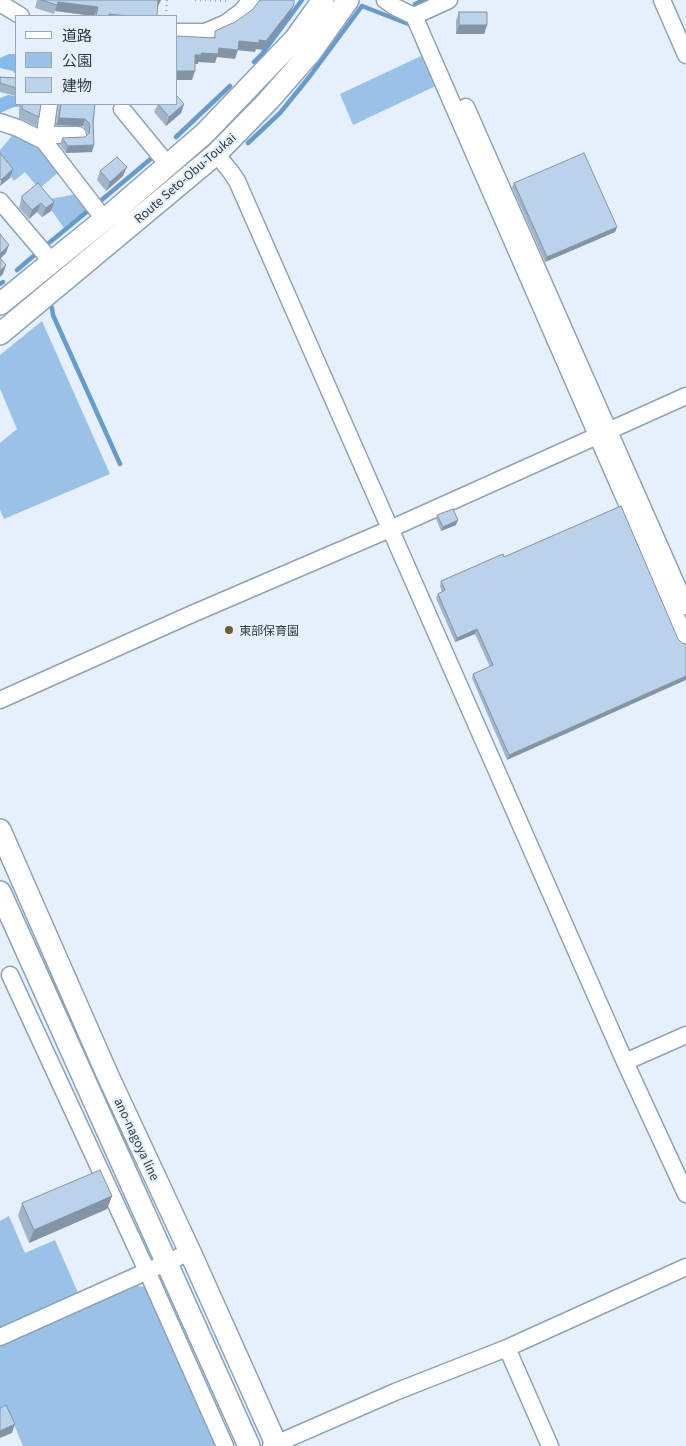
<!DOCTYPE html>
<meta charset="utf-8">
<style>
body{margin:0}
#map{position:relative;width:686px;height:1446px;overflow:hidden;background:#e6f0fa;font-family:Georgia,"Noto Sans JP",serif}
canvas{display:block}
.legend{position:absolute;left:15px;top:15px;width:162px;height:90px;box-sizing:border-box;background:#e6f0fa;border:1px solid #9da7b1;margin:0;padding:6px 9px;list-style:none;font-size:15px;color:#303a43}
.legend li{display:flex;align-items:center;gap:10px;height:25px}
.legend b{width:25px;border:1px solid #9da7b1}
</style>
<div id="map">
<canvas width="686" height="1446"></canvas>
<ul class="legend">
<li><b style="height:6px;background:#fff"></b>道路</li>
<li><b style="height:14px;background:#9ac2e7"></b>公園</li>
<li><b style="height:14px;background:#bbd3ea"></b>建物</li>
</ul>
</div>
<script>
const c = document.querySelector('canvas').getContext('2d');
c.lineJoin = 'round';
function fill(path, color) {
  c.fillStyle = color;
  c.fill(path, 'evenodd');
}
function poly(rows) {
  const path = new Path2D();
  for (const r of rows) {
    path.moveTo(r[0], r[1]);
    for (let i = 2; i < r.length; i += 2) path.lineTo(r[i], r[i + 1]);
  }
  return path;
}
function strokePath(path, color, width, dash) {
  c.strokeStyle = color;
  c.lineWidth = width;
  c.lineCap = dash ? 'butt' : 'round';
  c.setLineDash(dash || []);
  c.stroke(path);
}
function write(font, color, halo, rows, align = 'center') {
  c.font = font + ' Georgia,"Noto Sans JP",serif';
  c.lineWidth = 4.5;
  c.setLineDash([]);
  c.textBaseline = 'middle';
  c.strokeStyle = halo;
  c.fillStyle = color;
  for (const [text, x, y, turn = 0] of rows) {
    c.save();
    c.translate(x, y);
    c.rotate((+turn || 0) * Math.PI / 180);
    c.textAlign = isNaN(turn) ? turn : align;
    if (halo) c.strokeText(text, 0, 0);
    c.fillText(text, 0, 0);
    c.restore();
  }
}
const green = poly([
 [418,38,440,84,353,125,340,94,421,56,415,42],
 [15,132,34,141,60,171,39,189,25,172,14,181,0,163,0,150],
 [77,194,88,209,64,228,47,204,50,199],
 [42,321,110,474,4,519,0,510,0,443,17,429,0,389,0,355],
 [9,1216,25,1253,55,1240,80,1297,0,1333,0,1221],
 [137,1286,145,1287,217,1446,23,1446,7,1408,0,1411,0,1345]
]);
const forest = poly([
 [9,54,16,54,16,75,13,71,0,68,0,58],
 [8,95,16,96,16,104,44,104,40,107,14,107,0,113,0,98]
]);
const stream = poly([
 [415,4,424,0],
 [254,62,262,54,302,0],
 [176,137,230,86],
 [248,143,280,113,310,76,362,6,411,25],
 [98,203,153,157],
 [44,247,89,210],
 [17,270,37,253],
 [0,284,3,282],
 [52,308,53,315,120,464]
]);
const path = poly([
 [195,0,229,1],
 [166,16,167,0]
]);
const minor = poly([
 [385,0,395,7,414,16,686,639],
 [662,0,686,55],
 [3,5,21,16],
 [414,16,449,0],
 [176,32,205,32,226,23,241,12,251,0],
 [466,107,686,606],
 [122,109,168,165],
 [0,122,18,128,44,141,104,219],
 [45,135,78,135],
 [44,141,49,104],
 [216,154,231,172,237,181,625,1062,686,1194],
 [0,201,52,262],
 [0,700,192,614,390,529,686,396],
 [10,975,147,1271,225,1446],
 [625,1062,686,1035],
 [0,1337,190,1252],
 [507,1348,550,1446],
 [271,1446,395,1392,507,1348,686,1267]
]);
const major = poly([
 [0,304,116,210,205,133,295,39,323,0],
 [0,334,216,154,268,101,311,52,348,0],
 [0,830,108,1076,190,1252,277,1446],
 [0,892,249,1446]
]);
const wall = poly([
 [37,0,161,0,157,8,157,16,94,16,55,11,54,14,35,8],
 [459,12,487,25,484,34,456,34,456,21],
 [0,77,16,78,16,96,0,92],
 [21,104,41,104,39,117,36,126,19,118,19,109],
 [59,104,95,104,92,152,66,153,60,145,62,138,85,137,88,134,86,130,83,126,56,125],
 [158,104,184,104,181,113,166,126,154,112],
 [100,171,123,176,106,191,97,180],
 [514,183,617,227,615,232,545,262,512,187],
 [22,196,54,202,51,211,42,217,37,212,29,219,19,208],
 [621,506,507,760,472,678,473,674,490,667,475,634,455,642,436,598,438,594,442,592,440,586,441,581,504,557],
 [437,515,456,525,441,531,436,519],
 [112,1196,107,1209,29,1243,18,1216,22,1203]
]);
const shadedWall = poly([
 [157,0,161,0,157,8,154,8],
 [58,2,98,7,94,16,55,11],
 [294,5,290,14,263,50,256,49,255,52,236,50,239,41,259,40],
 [109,14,128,16,108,16],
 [459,25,487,25,484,34,456,34],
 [219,48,238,50,235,59,217,57,215,63,198,62,198,64,192,64,195,55],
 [176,71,195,71,192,80,176,80],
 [184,104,181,113,166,126,169,117],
 [59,118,85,119,83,126,56,125],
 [94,145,92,152,66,153,68,146],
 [127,167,123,176,106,191,110,182],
 [13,169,10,178,0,186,1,180],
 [54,202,51,211,42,217,46,208],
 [41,203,37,212,29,219,32,210],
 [617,227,615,232,545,262,547,257],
 [9,245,6,253,0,259,0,254],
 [6,265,3,274,0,277,0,271],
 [458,520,456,525,441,531,443,527],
 [477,629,475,634,455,642,457,638],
 [686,676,686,680,507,760,509,755],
 [112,1196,107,1209,29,1243,34,1230],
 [15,1424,12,1433,0,1438,0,1431]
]);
const building = poly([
 [41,0,158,0,157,16,128,16,109,14,109,16,96,16,98,7,58,2,57,5,41,0],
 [260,0,294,0,294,5,266,41,259,40,259,43,239,41,238,50,219,48,218,54,201,53,201,55,195,55,195,71,176,71,176,36,215,38,215,31,235,22,252,10,260,0],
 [459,12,487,12,487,25,459,25,459,12],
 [0,77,16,78,16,88,0,83,0,77],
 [176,95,184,104,169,117,158,104,176,104,176,95],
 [22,104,41,104,39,117,22,109,22,104],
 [61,104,95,104,93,121,94,145,68,146,62,138,85,137,89,133,90,127,89,123,85,119,59,118,61,104],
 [0,153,13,169,1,180,0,179,0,153],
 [584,153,617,227,547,257,514,183,584,153],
 [117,157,127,167,110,182,100,171,117,157],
 [38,183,54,202,46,208,41,203,32,210,22,199,22,196,38,183],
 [0,234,9,245,0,254,0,234],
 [0,258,6,265,0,271,0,258],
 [621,506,678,639,682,643,686,644,686,676,509,755,473,674,493,665,477,629,457,638,438,594,445,590,441,581,503,554,504,557,621,506],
 [453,509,458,520,443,527,437,515,453,509],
 [100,1170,112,1196,34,1230,22,1203,100,1170],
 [6,1405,15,1424,0,1431,0,1408,6,1405]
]);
const markers = [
 [229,630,5,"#6c612e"]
];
const streetNames = [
 ["Route Seto-Obu-Toukai",185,178,-41],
 ["ano-nagoya line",137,1139,65]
];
const poiNames = [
 ["東部保育園",239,630]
];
fill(green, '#9ac2e7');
fill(forest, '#85baeb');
strokePath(stream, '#679bca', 4.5);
strokePath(minor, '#8ca3b9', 19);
strokePath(major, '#8ca3b9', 24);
strokePath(path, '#a1abb4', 2.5, [1, 4]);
strokePath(minor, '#fff', 16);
strokePath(major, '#fff', 21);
fill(wall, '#a1b5c9');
fill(shadedWall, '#8394a4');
fill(building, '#bbd3ea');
strokePath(building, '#8394a4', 1);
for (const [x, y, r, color] of markers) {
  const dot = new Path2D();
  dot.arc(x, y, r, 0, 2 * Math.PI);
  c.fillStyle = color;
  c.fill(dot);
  strokePath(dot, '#e6f0fa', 2);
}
write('12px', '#303a43', '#e6f0fa', streetNames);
write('12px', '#303a43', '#e6f0fa', poiNames, 'left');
</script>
